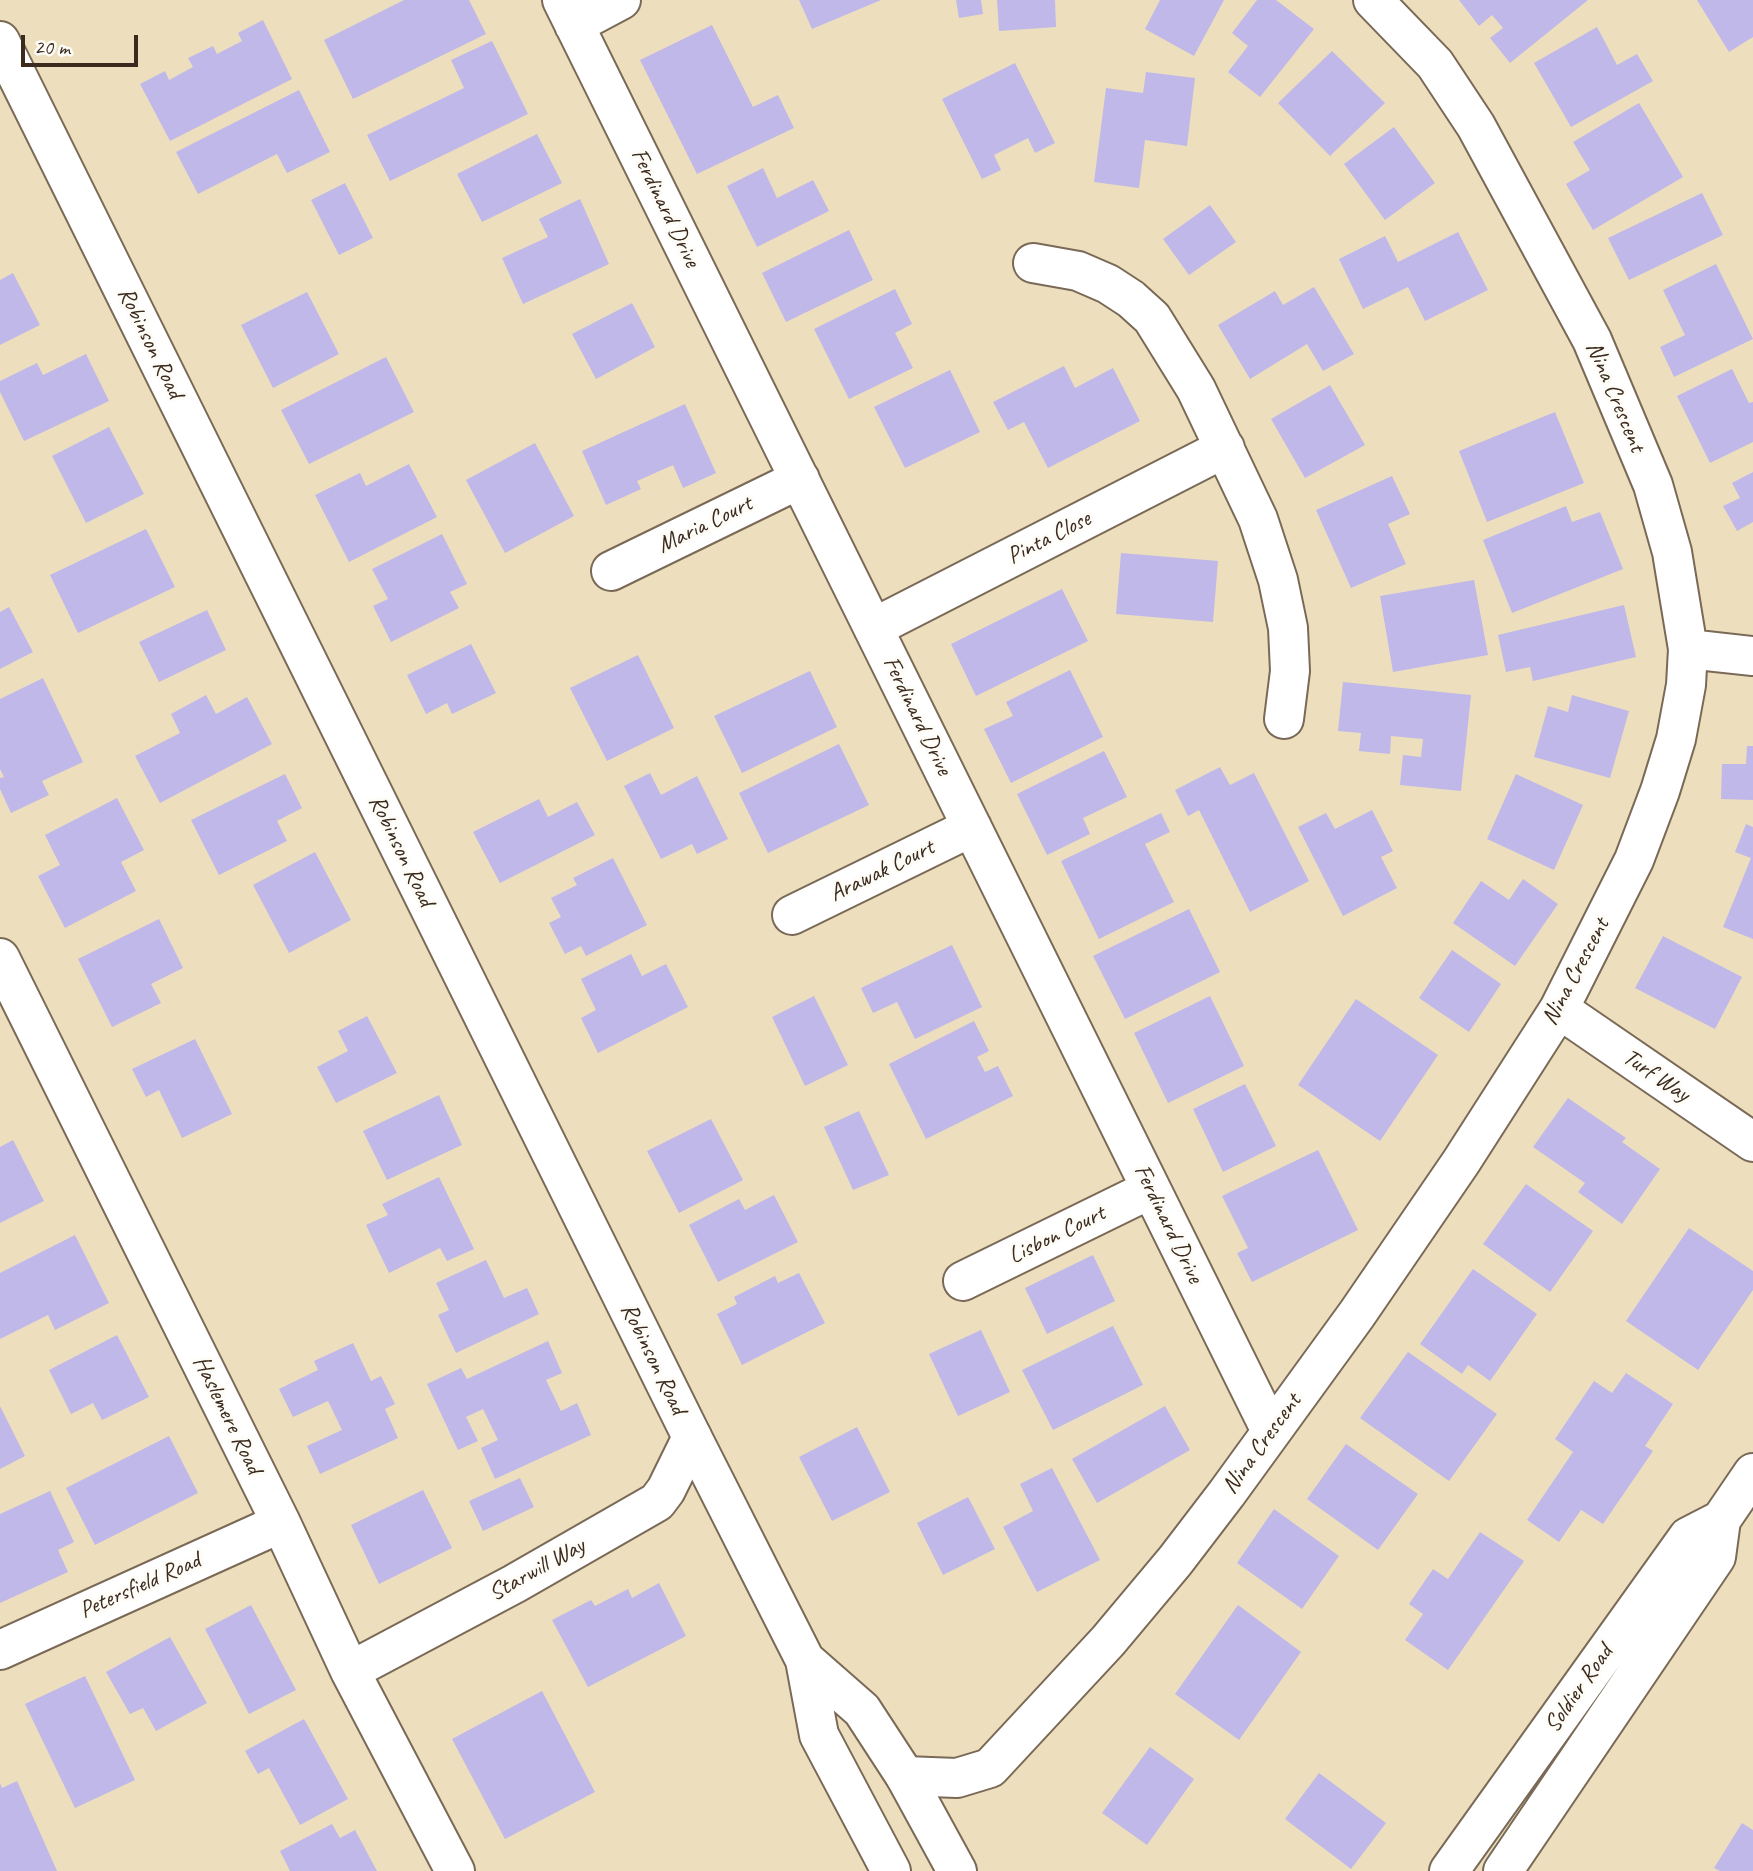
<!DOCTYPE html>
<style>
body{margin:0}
#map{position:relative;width:1753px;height:1871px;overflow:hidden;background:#eddfbd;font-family:Caveat,sans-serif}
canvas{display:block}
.scale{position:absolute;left:21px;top:35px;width:117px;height:32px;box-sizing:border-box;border:4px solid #3b2a1e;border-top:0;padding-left:9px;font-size:21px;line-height:24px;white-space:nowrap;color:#3b2a1e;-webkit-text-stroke:5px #fdfcf7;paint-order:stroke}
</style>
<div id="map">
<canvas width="1753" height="1871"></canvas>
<div class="scale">20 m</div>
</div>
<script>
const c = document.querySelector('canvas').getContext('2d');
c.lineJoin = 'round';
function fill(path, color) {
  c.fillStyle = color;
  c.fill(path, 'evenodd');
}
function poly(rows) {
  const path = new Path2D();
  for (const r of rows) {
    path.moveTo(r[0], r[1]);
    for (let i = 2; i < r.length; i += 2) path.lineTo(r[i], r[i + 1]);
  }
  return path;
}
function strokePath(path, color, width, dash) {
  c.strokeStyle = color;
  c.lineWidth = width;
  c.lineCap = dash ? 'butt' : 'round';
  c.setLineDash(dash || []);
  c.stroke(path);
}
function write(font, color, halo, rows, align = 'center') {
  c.font = font + ' Caveat,sans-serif';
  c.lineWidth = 6;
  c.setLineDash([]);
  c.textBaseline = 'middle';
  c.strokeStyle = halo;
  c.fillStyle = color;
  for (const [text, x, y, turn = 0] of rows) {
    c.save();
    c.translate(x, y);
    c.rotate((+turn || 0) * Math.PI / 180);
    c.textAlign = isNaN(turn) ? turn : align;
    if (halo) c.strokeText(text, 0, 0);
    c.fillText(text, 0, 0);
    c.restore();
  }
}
const building = poly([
 [404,0,469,0,486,34,353,99,324,40],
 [799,0,881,0,812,29],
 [956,0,981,0,983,14,959,18],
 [997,0,1055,0,1056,27,999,31],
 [1160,0,1224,0,1194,56,1145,29],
 [1257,0,1276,0,1314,29,1260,97,1228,72,1248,46,1232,33],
 [1459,0,1588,0,1510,63,1490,38,1503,28,1492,15,1479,26],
 [1697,0,1753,0,1753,37,1729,52],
 [263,20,292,79,170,141,140,84,165,71,169,80,193,67,188,58,213,46,217,54,242,41,238,33],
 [712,25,753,107,778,95,794,128,697,174,640,60],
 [1597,27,1617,65,1637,54,1653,81,1571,127,1534,63],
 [492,41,528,114,390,181,367,135,464,88,451,60],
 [1332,51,1385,103,1330,156,1278,103],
 [1015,63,1055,143,1035,153,1028,138,994,155,1001,170,982,179,942,99],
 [1146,72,1195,78,1187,146,1145,140,1139,188,1094,182,1106,88,1143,93],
 [299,90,330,152,287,173,277,154,198,194,176,152],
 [1639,103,1683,177,1593,230,1566,184,1590,170,1573,142],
 [1394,127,1435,183,1385,220,1344,164],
 [537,134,562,183,482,222,457,174],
 [763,168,777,198,813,180,829,211,757,247,727,186],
 [345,183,373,238,339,255,311,200],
 [1702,193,1723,235,1629,280,1608,238],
 [580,199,609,264,523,304,502,258,548,237,539,219],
 [1210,205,1236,242,1189,275,1163,239],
 [849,230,873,280,786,322,762,273],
 [1458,232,1488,290,1425,321,1408,287,1363,309,1339,259,1385,236,1398,262],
 [1716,264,1753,339,1674,377,1660,347,1685,335,1663,290],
 [13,273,40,325,0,345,0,280],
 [1314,287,1354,354,1323,371,1307,344,1250,379,1218,325,1275,291,1283,305],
 [895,289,912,324,895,333,913,368,849,399,814,329],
 [307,292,339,354,273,388,241,325],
 [632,303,655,347,596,379,572,334],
 [86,354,109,401,24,441,0,392,0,381,37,363,43,375],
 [386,357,414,412,309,464,281,410],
 [1064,366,1075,388,1113,368,1140,421,1048,468,1024,422,1008,430,993,402],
 [1732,369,1749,403,1753,402,1753,442,1710,463,1677,396],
 [950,370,980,432,905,468,874,407],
 [1330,385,1365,445,1305,478,1271,419],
 [685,404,716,473,683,488,673,465,637,481,641,489,606,505,582,451],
 [1555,412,1584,483,1487,522,1459,451],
 [109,427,144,494,86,523,52,456],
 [535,443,574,516,505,553,466,480],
 [409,464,437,517,349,562,315,495,360,473,366,486],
 [1753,472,1753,522,1737,531,1723,506,1740,498,1732,483],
 [1392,476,1410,514,1388,524,1406,564,1351,588,1316,510],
 [1566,506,1572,522,1600,512,1623,569,1512,613,1483,540],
 [146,529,175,587,78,633,50,575],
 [442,534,467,584,450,592,459,608,391,642,373,606,388,599,372,569],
 [1121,553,1218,561,1213,622,1116,614],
 [1474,580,1488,655,1393,672,1380,596],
 [1062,589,1088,641,976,696,951,644],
 [1624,605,1636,657,1533,681,1530,667,1506,672,1498,635],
 [9,607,33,652,0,669,0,612],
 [207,610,226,650,159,682,139,642],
 [471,644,496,693,452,714,447,703,426,714,407,675],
 [638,655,674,728,607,761,570,688],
 [1070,670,1103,737,1011,783,984,729,1013,716,1006,702],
 [810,671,837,727,742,773,714,716],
 [43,678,83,762,42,781,49,795,11,813,0,789,0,778,4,777,0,769,0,699],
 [1343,682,1471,695,1461,791,1400,785,1403,755,1421,757,1423,739,1391,736,1390,754,1359,751,1361,733,1338,731],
 [206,695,216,714,247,697,272,744,160,803,135,756,180,733,171,714],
 [1572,695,1629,711,1610,778,1534,757,1548,706,1568,712],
 [839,744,869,805,768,853,739,793],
 [1747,746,1753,746,1753,800,1721,799,1722,764,1746,764],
 [1104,751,1127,797,1083,818,1090,834,1047,855,1017,794],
 [1220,767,1230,785,1254,773,1309,881,1250,912,1199,810,1188,816,1175,790],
 [650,773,661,795,697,776,728,839,697,854,692,844,661,859,624,786],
 [285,774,302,808,277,821,287,841,219,875,191,820],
 [1516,774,1583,805,1554,870,1487,839],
 [117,798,144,850,121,862,136,891,65,928,38,876,60,865,45,835],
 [539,799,548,817,577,802,595,835,500,883,473,832],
 [1372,810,1393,851,1381,857,1397,888,1343,916,1298,827,1326,813,1335,829],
 [1161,813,1170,832,1145,844,1174,902,1099,939,1061,861],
 [1746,824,1753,827,1753,939,1723,927,1751,858,1735,852],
 [315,852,351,920,289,953,253,885],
 [613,858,647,925,586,956,581,946,565,954,549,923,561,917,551,898,577,885,573,878],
 [1523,879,1558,904,1515,966,1453,923,1481,881,1509,900],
 [1189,909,1220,972,1125,1019,1093,956],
 [159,919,183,968,151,984,161,1003,112,1027,78,959],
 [1663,936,1742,977,1715,1029,1635,988],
 [952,945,982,1007,915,1039,897,1002,873,1013,861,988],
 [1452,950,1501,984,1469,1032,1419,998],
 [631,954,642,976,666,964,688,1007,598,1053,581,1018,596,1010,581,979],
 [814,996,848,1065,805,1086,772,1017],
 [1210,996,1244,1066,1168,1103,1134,1033],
 [1356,999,1438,1055,1380,1141,1298,1085],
 [367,1016,397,1073,336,1103,317,1067,348,1051,338,1031],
 [974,1021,989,1051,977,1057,985,1072,998,1066,1013,1096,926,1139,889,1064],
 [195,1039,232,1114,182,1138,159,1090,146,1097,132,1069],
 [1245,1084,1276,1146,1223,1172,1193,1109],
 [439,1095,462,1145,387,1180,363,1131],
 [1568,1098,1626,1138,1622,1142,1660,1169,1622,1224,1578,1192,1585,1183,1533,1147],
 [859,1111,889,1175,853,1190,824,1127],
 [711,1119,743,1180,679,1213,647,1151],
 [13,1140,44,1201,0,1223,0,1147],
 [1318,1150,1358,1230,1252,1282,1237,1253,1248,1248,1222,1196],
 [439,1177,474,1249,447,1261,440,1248,389,1273,366,1225,388,1215,382,1204],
 [1526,1184,1593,1231,1550,1292,1483,1244],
 [774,1195,798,1242,718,1282,689,1225,739,1199,745,1210],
 [1689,1228,1753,1271,1753,1290,1698,1370,1626,1321],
 [75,1235,109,1303,55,1330,48,1315,0,1339,0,1273],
 [1093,1255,1115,1301,1047,1334,1025,1288],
 [486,1260,504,1298,527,1288,539,1314,456,1353,438,1315,449,1310,436,1283],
 [1473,1269,1537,1314,1490,1381,1468,1365,1462,1374,1420,1344],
 [799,1273,825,1323,742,1365,717,1314,737,1304,734,1297,775,1276,778,1283],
 [1113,1326,1143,1385,1053,1430,1022,1370],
 [981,1330,1010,1392,958,1416,929,1354],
 [117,1335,149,1397,102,1420,93,1403,71,1414,49,1370],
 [548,1341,562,1373,546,1380,561,1411,577,1403,591,1435,495,1479,481,1448,498,1440,483,1409,466,1417,478,1441,458,1450,427,1384,461,1368,467,1379],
 [353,1343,371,1381,381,1376,395,1404,385,1409,398,1438,320,1474,307,1446,342,1430,328,1401,293,1417,279,1389,318,1370,314,1361],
 [1408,1352,1497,1414,1449,1481,1360,1418],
 [1626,1373,1673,1404,1645,1446,1653,1451,1603,1524,1581,1510,1559,1542,1527,1520,1573,1452,1555,1439,1594,1381,1612,1393],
 [0,1406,25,1456,0,1469],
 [1165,1406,1190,1450,1097,1503,1072,1459],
 [857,1427,890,1492,832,1521,799,1457],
 [169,1436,198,1493,95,1545,66,1488],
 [1346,1444,1418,1494,1378,1550,1307,1499],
 [1052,1468,1100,1560,1037,1592,1003,1527,1033,1511,1020,1484],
 [520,1478,534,1507,483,1531,469,1501],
 [423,1490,452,1548,379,1584,351,1525],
 [50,1491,74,1542,58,1550,68,1572,0,1603,0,1514],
 [968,1497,995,1549,943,1575,917,1523],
 [1274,1509,1339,1556,1302,1609,1237,1563],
 [1480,1532,1524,1561,1448,1670,1405,1640,1423,1614,1409,1604,1433,1569,1448,1579],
 [659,1583,686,1636,588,1687,552,1620,591,1600,595,1606,628,1589,632,1598],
 [251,1605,296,1690,249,1714,205,1629],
 [1238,1605,1301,1652,1239,1740,1175,1694],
 [170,1637,207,1703,156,1731,143,1708,130,1714,106,1672],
 [85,1676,135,1780,75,1808,25,1704],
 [542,1691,595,1792,505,1839,452,1739],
 [304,1719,348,1799,300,1825,269,1768,258,1774,245,1751],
 [1150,1747,1194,1779,1147,1845,1102,1813],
 [1319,1773,1386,1823,1351,1869,1285,1819],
 [17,1781,57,1871,0,1871,0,1783,2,1788],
 [1742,1823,1753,1830,1753,1871,1720,1871,1714,1868],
 [332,1824,340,1838,355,1830,377,1871,290,1871,280,1851]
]);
const minor = poly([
 [562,0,1271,1431],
 [574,25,621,0],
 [1033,263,1078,271,1108,284,1131,299,1152,318,1196,389,1258,519,1278,580,1288,628,1290,671,1284,719],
 [611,571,800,479],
 [873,628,1225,448],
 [1688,649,1753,656],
 [792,915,972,827],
 [0,958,281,1523,350,1671,455,1871],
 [1559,1009,1753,1142],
 [963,1281,1151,1189],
 [0,1650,281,1523],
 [350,1671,514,1584,657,1502,666,1490,692,1437],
 [905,1776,957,1778,990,1768,1108,1641,1175,1561,1227,1493,1357,1314,1461,1162,1559,1009,1634,860,1660,791,1676,739,1686,685,1688,649,1672,552,1653,485,1592,340,1476,126,1435,64,1373,0]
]);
const major = poly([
 [1449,1871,1688,1537,1721,1520],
 [1503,1871,1716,1557,1721,1520,1753,1473]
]);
const highway = poly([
 [0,41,692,1437,805,1660,819,1735,891,1871],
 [805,1660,862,1710,905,1776,957,1871]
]);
const streetNames = [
 ["Ferdinard Drive",665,208,64],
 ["Robinson Road",150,343,64],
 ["Nina Crescent",1615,397,67],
 ["Maria Court",705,525,-26],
 ["Pinta Close",1049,538,-27],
 ["Ferdinard Drive",917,716,64],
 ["Robinson Road",401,851,64],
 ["Arawak Court",882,871,-26],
 ["Nina Crescent",1576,972,-62],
 ["Turf Way",1656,1076,34],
 ["Ferdinard Drive",1168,1224,64],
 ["Lisbon Court",1057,1235,-26],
 ["Robinson Road",653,1359,64],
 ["Haslemere Road",227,1415,64],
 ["Nina Crescent",1262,1444,-54],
 ["Starwill Way",537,1570,-29],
 ["Petersfield Road",140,1586,-24],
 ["Soldier Road",1579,1689,-55]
];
fill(building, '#bfb8e9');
strokePath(minor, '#796956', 42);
strokePath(major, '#796956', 42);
strokePath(highway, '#796956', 42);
strokePath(minor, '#fff', 38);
strokePath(major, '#fff', 38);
strokePath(highway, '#fff', 38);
write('24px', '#3b2a1e', '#fdfcf7', streetNames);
</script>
